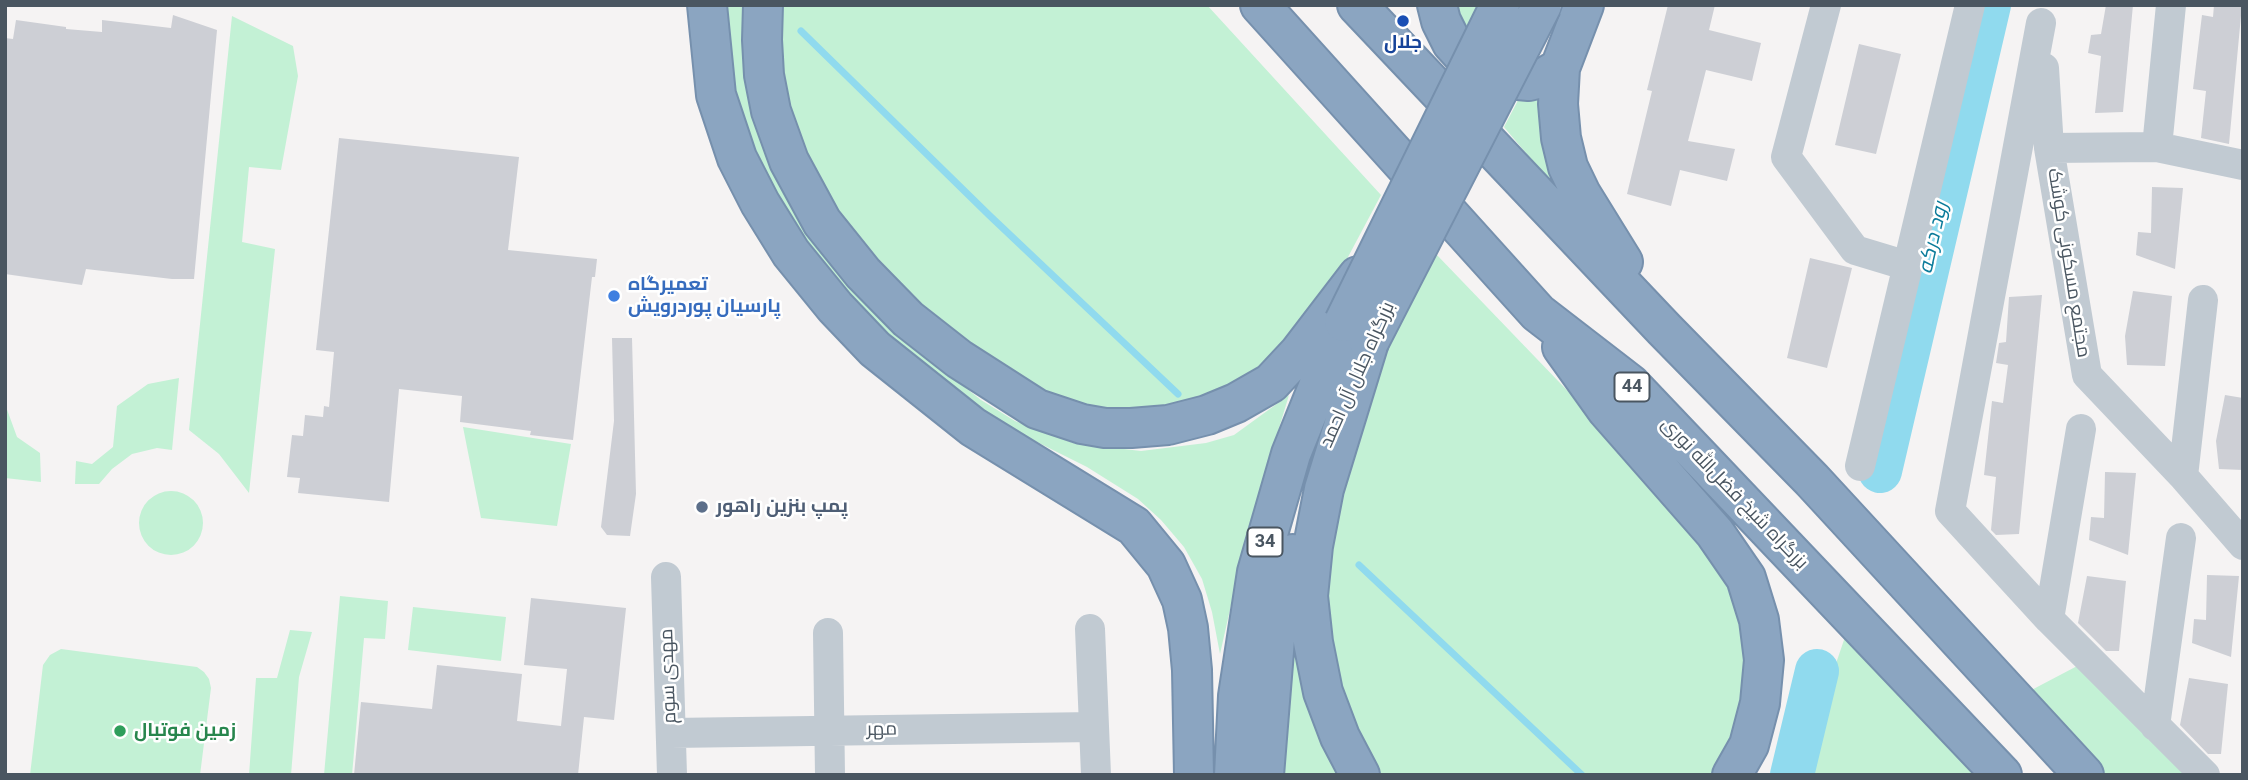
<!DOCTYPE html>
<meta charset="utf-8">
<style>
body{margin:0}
#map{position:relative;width:2248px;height:780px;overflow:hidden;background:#f5f3f3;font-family:Roboto,sans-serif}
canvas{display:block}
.frame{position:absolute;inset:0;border:7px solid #4a5661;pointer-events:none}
</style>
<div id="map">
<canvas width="2248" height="780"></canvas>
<div class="frame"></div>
</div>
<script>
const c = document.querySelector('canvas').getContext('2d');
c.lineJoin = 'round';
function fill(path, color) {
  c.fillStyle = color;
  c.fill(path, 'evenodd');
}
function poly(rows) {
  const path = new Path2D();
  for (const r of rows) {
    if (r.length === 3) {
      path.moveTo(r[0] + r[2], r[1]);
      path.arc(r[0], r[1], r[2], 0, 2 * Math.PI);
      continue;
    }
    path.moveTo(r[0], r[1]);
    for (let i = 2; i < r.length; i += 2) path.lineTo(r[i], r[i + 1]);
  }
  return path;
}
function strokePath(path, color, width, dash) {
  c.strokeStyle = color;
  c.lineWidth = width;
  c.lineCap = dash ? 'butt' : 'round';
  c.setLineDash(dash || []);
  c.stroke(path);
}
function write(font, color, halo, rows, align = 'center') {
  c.font = font + ' Roboto,Cairo,sans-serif';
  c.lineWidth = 5;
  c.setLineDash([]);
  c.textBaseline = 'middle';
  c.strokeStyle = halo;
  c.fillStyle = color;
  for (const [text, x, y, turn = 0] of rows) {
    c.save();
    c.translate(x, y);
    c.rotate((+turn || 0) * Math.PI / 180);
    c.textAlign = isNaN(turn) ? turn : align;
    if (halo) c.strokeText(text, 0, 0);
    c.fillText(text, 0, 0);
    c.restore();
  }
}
const green = poly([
 [719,5,752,5,751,68,917,349,981,400,1015,421,1073,443,1141,451,1206,443,1234,435,1289,395,1247,534,1220,654,1212,612,1202,579,1184,547,1161,520,1138,499,1087,467,1003,425,968,402,904,352,808,256,738,119],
 [778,5,1207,5,1381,195,1323,304,1297,336,1240,386,1145,416,1056,404,912,304,827,202,780,92],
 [1443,5,1478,5,1458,42],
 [232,16,293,46,298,76,281,170,249,167,242,242,275,249,249,493,219,454,189,430],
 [1523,91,1545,93,1584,222,1504,127],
 [1436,254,1586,410,1730,575,1750,640,1744,716,1715,775,1373,775,1364,761,1322,626,1330,503,1387,346],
 [179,378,172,450,157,448,132,454,112,469,99,484,75,484,76,461,92,464,113,447,117,406,148,384],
 [5,404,17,437,40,453,41,482,5,478],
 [463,427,571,444,557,526,481,518],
 [171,523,32],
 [340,596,388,601,385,639,364,638,352,775,324,775],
 [413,607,506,617,501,661,408,650],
 [290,630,312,632,299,677,291,775,249,775,256,678,277,678],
 [1845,637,1976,775,1807,775,1830,681],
 [1294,640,1309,708,1324,748,1340,775,1283,775,1281,721],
 [61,649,197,667,204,672,209,679,211,688,200,775,30,775,43,665,50,655],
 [2081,664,2188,775,2101,775,2022,695]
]);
const stream = poly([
 [801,31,989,215,1178,394],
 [1359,565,1582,775]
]);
const river = poly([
 [1880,471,1989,5],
 [1792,775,1817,671]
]);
const building = poly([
 [1668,5,1715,5,1709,30,1761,43,1752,81,1706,70,1688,141,1735,149,1727,181,1680,170,1671,206,1627,194,1652,91,1647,90],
 [2106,5,2133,5,2123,112,2095,113,2101,56,2088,53,2091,35,2101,34],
 [2214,5,2242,5,2229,144,2201,138,2206,91,2193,89,2202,15,2213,17],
 [173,15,217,30,194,279,172,279,86,269,82,285,5,274,5,38,13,39,16,20,66,27,66,29,102,32,102,20,171,28],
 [1859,44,1901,54,1876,154,1835,145],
 [339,138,519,157,508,250,597,259,595,277,592,277,573,440,530,435,531,431,460,422,462,396,399,389,389,502,298,493,300,478,287,477,292,435,303,436,305,415,323,417,324,406,329,407,334,352,316,350],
 [2152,187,2183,188,2175,269,2136,255,2138,232,2151,233],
 [1810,258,1852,268,1827,368,1787,358],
 [2133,291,2172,296,2165,366,2127,365,2125,336],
 [2042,295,2019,534,1996,535,1991,530,1996,477,1984,475,1992,401,2003,403,2008,365,1996,363,1999,343,2006,342,2009,297],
 [612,338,632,338,636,494,630,536,607,535,601,527,614,421],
 [2225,395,2243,398,2243,470,2219,469,2216,441],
 [2105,472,2136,473,2128,555,2089,540,2091,517,2104,518],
 [2207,575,2239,576,2231,657,2192,643,2194,619,2206,620],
 [2087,576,2126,581,2119,651,2106,651,2078,623],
 [531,598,626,608,614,720,584,717,578,775,354,775,361,702,432,709,437,665,522,674,517,721,561,726,567,669,524,665],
 [2189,678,2228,684,2221,754,2208,754,2180,725]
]);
const minor = poly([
 [1826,5,1786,157,1855,250,1908,266],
 [2041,23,1950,511,2049,619,2205,775],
 [2044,68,2049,148,2087,375,2183,476,2243,545],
 [2157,147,2171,5],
 [2049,148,2157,147,2243,165],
 [1860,466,1970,5],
 [2183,476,2203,300],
 [666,577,672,775],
 [2049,619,2081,429],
 [1090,629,1096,775],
 [828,633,830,775],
 [2155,726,2181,538],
 [671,733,1094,727]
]);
const highway = poly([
 [707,5,716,95,737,158,760,203,791,253,835,307,875,349,973,427,1134,526,1166,565,1182,600,1188,628,1192,670,1194,775],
 [763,5,762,40,764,75,771,111,789,161,822,222,863,273,908,319,959,359,1037,409,1082,424,1105,428,1131,428,1168,425,1207,415,1236,403,1271,383,1299,353,1358,276],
 [1260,5,1538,313,1630,384,2002,775],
 [1357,5,1664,329,1812,480,2084,775],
 [1437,5,1441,21,1452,43,1472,65,1496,78,1529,81,1545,77,1560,68],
 [1584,5,1560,68,1558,104,1561,138,1568,167,1581,194,1623,262],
 [1562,347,1607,410,1715,533,1746,578,1759,620,1764,660,1760,703,1749,745,1732,775],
 [1234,775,1238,696,1257,572,1291,454,1344,322],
 [1264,775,1275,639,1293,554],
 [1360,775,1340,737,1323,692,1313,642,1308,596,1313,546,1324,489,1369,342]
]);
const highwayBridge = poly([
 [1344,322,1500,5],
 [1369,342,1542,5]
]);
const markers = [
 [1403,21,7,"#1a4fb4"],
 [614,296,7,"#3f7fe0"],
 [702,507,7,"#5c6f8a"],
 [120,731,7,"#2e9e5b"]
];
const shields = [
 [1632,387,35],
 [1265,542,35]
];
const shieldNames = [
 ["44",1632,387],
 ["34",1265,542]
];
const transitNames = [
 ["جلال",1403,43]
];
const streetNames = [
 ["مجتمع مسکونی کوشک",2068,263,81],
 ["بزرگراه جلال آل احمد",1358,375,-66],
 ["بزرگراه شیخ فضل‌الله نوری",1734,494,46],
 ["مهدی سوم",669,676,-92],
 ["مهر",882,730,-1]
];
const shopNames = [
 ["تعمیرگاه",628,285],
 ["پارسیان پوردرویش",628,307]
];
const serviceNames = [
 ["پمپ بنزین راهور",716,507]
];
const leisureNames = [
 ["زمین فوتبال",134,731]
];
const waterNames = [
 ["رود درکه",1934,238,-77]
];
fill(green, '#c3f1d5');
strokePath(stream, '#90daee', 7);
strokePath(river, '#90daee', 44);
fill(building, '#cdcfd5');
strokePath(highway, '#7690ad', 42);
strokePath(minor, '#c1cad2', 30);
strokePath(highway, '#8ba5c1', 38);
strokePath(highwayBridge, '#7690ad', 42, []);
strokePath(highwayBridge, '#8ba5c1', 38);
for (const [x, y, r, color] of markers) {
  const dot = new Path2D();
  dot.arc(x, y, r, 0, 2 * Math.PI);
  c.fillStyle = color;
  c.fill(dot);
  strokePath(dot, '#fff', 2.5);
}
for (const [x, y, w] of shields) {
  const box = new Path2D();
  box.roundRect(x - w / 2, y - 14.5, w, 29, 5);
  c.fillStyle = '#fff';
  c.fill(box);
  strokePath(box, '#4a5661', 2);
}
write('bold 18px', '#4a5661', null, shieldNames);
write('bold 19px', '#164399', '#fff', transitNames);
write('19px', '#4a5661', '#fff', streetNames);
write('bold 19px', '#366cbe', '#fff', shopNames, 'left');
write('bold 19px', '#4e5e75', '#fff', serviceNames, 'left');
write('bold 19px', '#27864d', '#fff', leisureNames, 'left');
write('italic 21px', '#0c7c9b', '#fff', waterNames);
</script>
